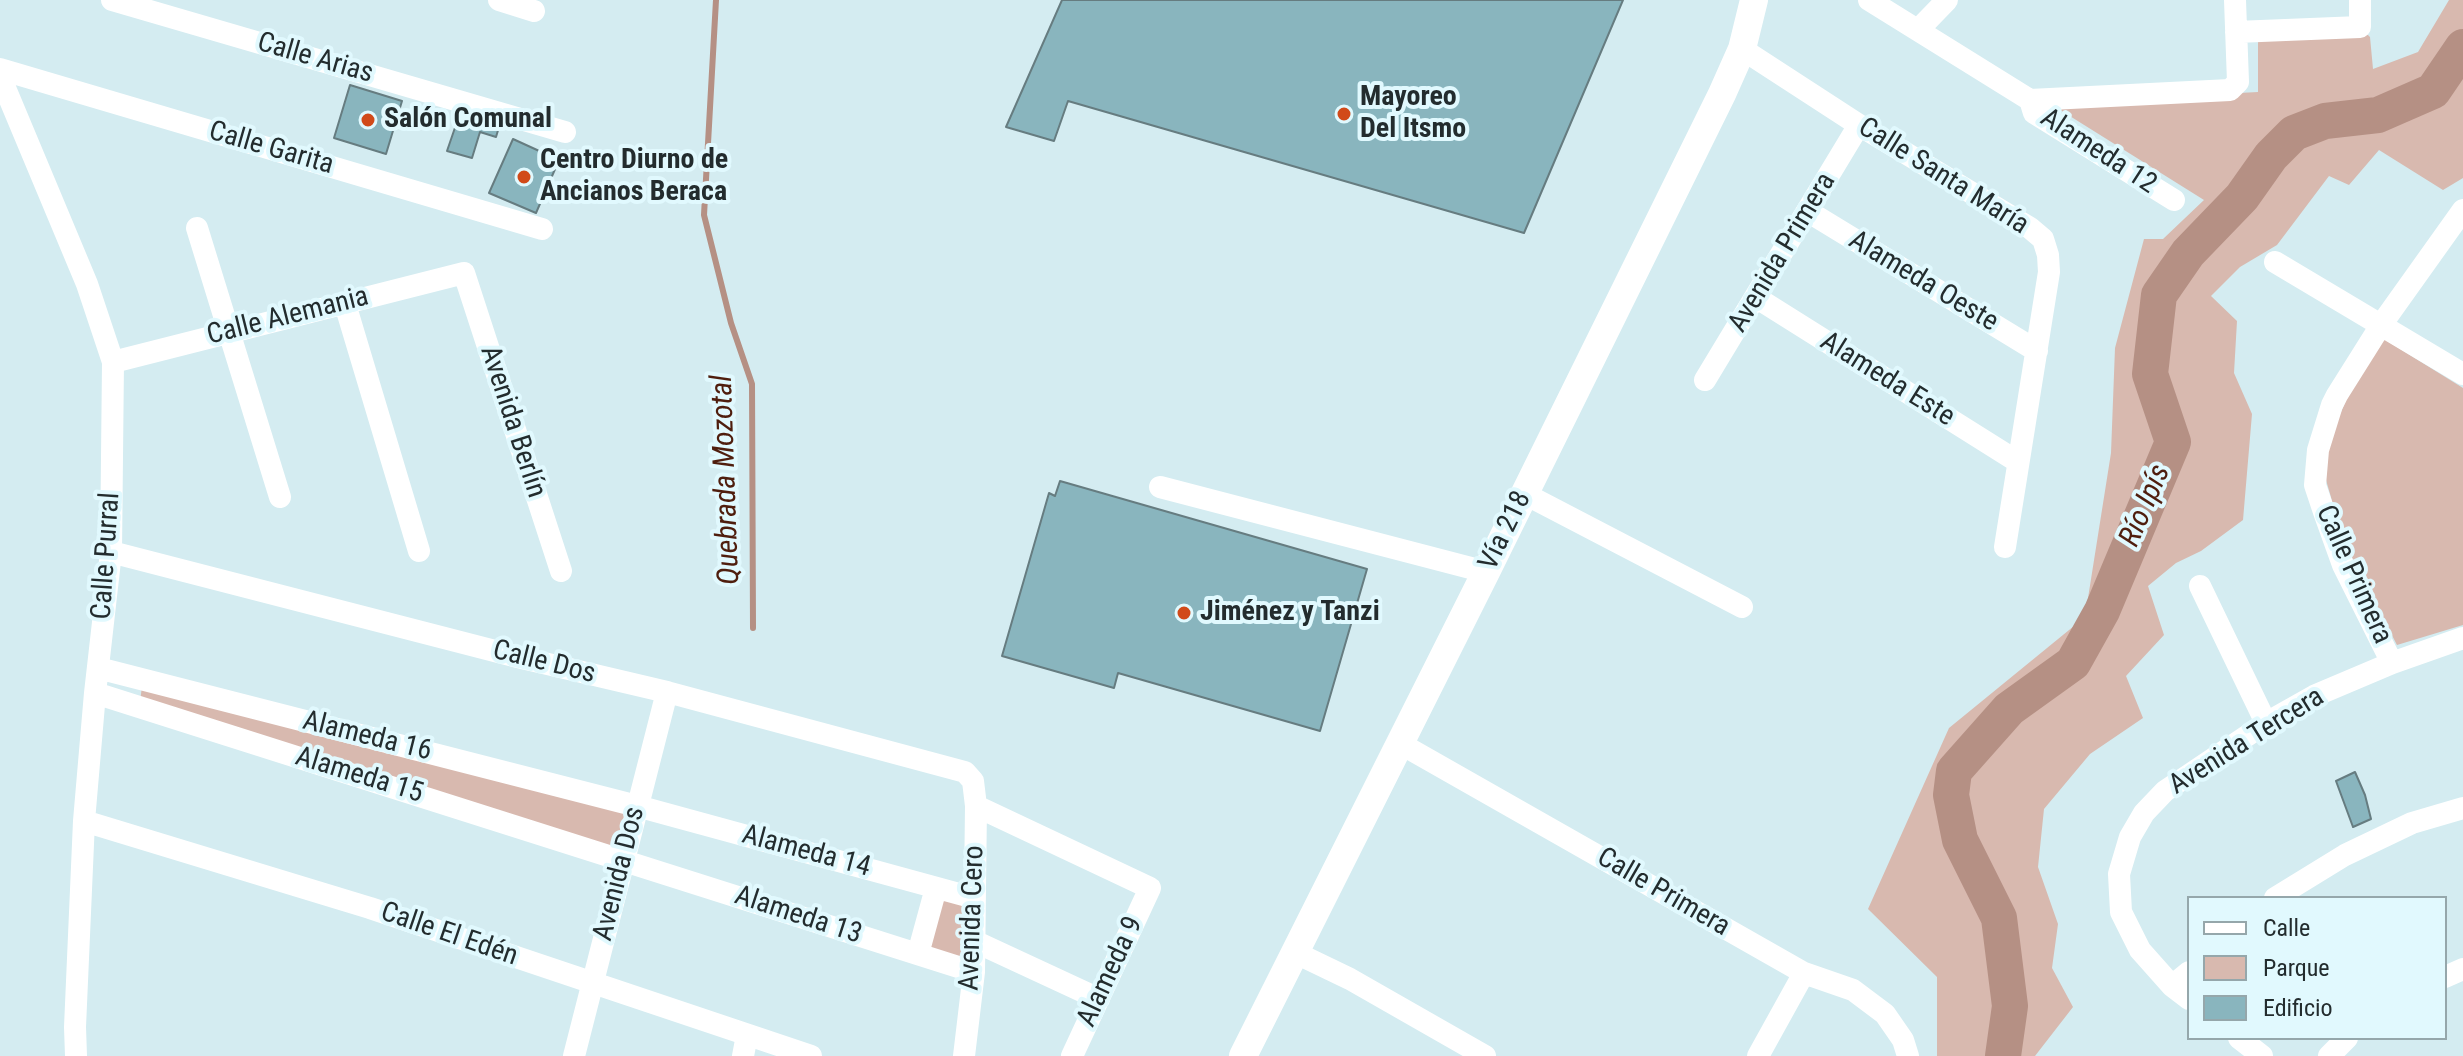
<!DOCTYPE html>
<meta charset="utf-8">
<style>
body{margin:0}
#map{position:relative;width:2463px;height:1056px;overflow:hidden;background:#d4ecf1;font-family:"Roboto Condensed",sans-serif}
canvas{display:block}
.legend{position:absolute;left:2187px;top:896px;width:260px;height:144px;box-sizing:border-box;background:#e1f9fe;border:2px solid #95a7ab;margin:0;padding:10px 14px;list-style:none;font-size:24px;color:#232c2e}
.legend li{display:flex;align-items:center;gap:16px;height:40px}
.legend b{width:40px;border:2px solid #95a7ab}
</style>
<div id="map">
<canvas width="2463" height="1056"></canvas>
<ul class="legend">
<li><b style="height:10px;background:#fff"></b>Calle</li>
<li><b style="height:22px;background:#d8b9af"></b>Parque</li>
<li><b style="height:22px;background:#89b5be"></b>Edificio</li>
</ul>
</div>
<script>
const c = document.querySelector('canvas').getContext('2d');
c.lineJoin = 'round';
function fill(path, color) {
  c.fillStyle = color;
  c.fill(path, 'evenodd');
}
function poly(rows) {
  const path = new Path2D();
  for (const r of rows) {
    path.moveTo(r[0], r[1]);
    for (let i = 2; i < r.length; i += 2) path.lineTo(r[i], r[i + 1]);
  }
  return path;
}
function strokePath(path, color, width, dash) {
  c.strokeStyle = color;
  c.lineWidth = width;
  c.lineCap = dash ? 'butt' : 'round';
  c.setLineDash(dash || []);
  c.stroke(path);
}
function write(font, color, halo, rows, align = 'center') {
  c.font = font + ' "Roboto Condensed",sans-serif';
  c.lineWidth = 8;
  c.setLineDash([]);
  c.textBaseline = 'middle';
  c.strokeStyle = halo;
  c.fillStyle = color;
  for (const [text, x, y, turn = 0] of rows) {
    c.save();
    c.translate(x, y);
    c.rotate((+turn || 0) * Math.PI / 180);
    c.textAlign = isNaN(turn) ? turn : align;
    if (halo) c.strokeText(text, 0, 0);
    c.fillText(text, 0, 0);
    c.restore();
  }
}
const green = poly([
 [2449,0,2463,0,2463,178,2443,190,2379,150,2349,185,2329,176,2277,245,2240,267,2211,296,2237,321,2234,373,2252,414,2243,520,2201,551,2176,563,2148,586,2164,635,2126,676,2143,718,2090,754,2044,809,2038,867,2058,924,2052,968,2073,1007,2035,1056,1937,1056,1937,977,1868,909,1949,728,2085,617,2111,453,2115,348,2144,239,2163,239,2204,200,2049,103,2258,92,2258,34,2363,30,2370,37,2373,69,2418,52],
 [2384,339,2463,388,2463,625,2397,645,2344,542,2326,480,2326,448,2346,400],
 [142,686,628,809,619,850,140,702],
 [938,893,969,901,967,966,923,952]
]);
const stream = poly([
 [716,0,704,215,731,323,752,384,753,628]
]);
const river = poly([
 [2003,1056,2010,1006,1999,918,1960,840,1951,795,1954,771,2009,709,2073,663,2102,611,2173,442,2150,374,2159,295,2188,253,2242,197,2271,156,2294,133,2325,121,2378,115,2433,91,2463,47]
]);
const building = poly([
 [1062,0,1623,0,1524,233,1068,101,1054,141,1006,127,1062,0],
 [350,85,402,101,386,154,334,138,350,85],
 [459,116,499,127,496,137,480,132,472,158,447,151,459,116],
 [513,139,559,160,536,213,489,193,513,139],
 [1060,481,1367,569,1320,731,1118,673,1114,688,1002,656,1049,493,1055,496,1060,481],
 [2355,772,2365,795,2371,819,2353,827,2336,781,2355,772]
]);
const minor = poly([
 [112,0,565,132],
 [499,0,534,11],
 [1869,0,2030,100],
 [1918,30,1947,0],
 [2236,32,2360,27,2360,0],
 [1742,49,1859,125,2030,228,2043,239,2048,255,2049,272,2005,547],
 [0,69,542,229],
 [0,76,87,284,113,362,111,552,95,693,84,821,75,1027,76,1056],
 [2030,100,2230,90,2238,82,2235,0],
 [2030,100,2034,113,2174,200],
 [1809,212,2037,351],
 [197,228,280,497],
 [2275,262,2463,374],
 [1757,298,2018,462],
 [345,304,419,551],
 [113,362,464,273,561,571],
 [1705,380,1859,125],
 [1160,487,1486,572],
 [1525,494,1742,607],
 [111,552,518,657,667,692,965,772,973,781,976,806,974,972,964,1056],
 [2200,586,2266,723],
 [2392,663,2343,565,2324,512,2315,485,2318,450,2332,405,2337,395,2381,325,2463,210],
 [98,668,637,806,974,898],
 [95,693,974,972],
 [1401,744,1804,973,1853,990,1885,1014,1903,1040,1908,1056],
 [976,806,1150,888,1072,1056],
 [84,821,370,908,811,1056],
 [2275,898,2345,855,2412,823,2463,808],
 [974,941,1099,999],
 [1296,953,1350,979,1485,1056],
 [918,954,936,888],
 [2445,977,2463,969],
 [2172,986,2189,972],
 [2189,999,2172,986,2140,950,2121,912,2119,874,2130,837,2144,813,2165,791,2266,723,2314,696,2392,663,2463,638],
 [2239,1038,2262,1056],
 [574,1056,667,692],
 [743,1056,747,1035],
 [1758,1056,1804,973],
 [2329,1056,2347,1038]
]);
const major = poly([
 [1243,1056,1486,572,1722,94,1742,49,1754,0]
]);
const markers = [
 [1344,114,8,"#d14a19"],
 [368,120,8,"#d14a19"],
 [524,177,8,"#d14a19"],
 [1184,613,8,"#d14a19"]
];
const streetNames = [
 ["Calle Arias",315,59,16],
 ["Calle Garita",271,149,16],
 ["Alameda 12",2098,152,33],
 ["Calle Santa María",1943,177,32],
 ["Avenida Primera",1783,253,-59],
 ["Alameda Oeste",1923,282,31],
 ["Calle Alemania",288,317,-14],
 ["Alameda Este",1887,380,32],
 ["Avenida Berlín",512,422,72],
 ["Vía 218",1506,531,-64],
 ["Calle Purral",107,556,-86],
 ["Calle Primera",2353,575,66],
 ["Calle Dos",544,663,14],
 ["Alameda 16",367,737,14],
 ["Avenida Tercera",2247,742,-32],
 ["Alameda 15",359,776,17],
 ["Alameda 14",806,852,15],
 ["Avenida Dos",620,874,-76],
 ["Calle Primera",1663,893,30],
 ["Alameda 13",798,916,18],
 ["Avenida Cero",973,918,-88],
 ["Calle El Edén",449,935,19],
 ["Alameda 9",1111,972,-65]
];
const poiNames = [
 ["Mayoreo",1360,98],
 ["Del Itsmo",1360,130],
 ["Salón Comunal",384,120],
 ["Centro Diurno de",540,161],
 ["Ancianos Beraca",540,193],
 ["Jiménez y Tanzi",1200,613]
];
const waterNames = [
 ["Quebrada Mozotal",727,480,-92],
 ["Río Ipís",2146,506,-67]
];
fill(green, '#d8b9af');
strokePath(stream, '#b59084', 6);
strokePath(river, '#b59084', 36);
fill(building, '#89b5be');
strokePath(building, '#667c80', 2);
strokePath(minor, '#fff', 22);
strokePath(major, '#fff', 28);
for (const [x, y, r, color] of markers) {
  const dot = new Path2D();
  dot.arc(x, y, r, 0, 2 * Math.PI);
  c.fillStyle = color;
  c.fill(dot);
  strokePath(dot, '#e1f9fe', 3);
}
write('28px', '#232c2e', '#e1f9fe', streetNames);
write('bold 28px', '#232c2e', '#e1f9fe', poiNames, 'left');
write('italic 30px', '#4f1e0e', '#e1f9fe', waterNames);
</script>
